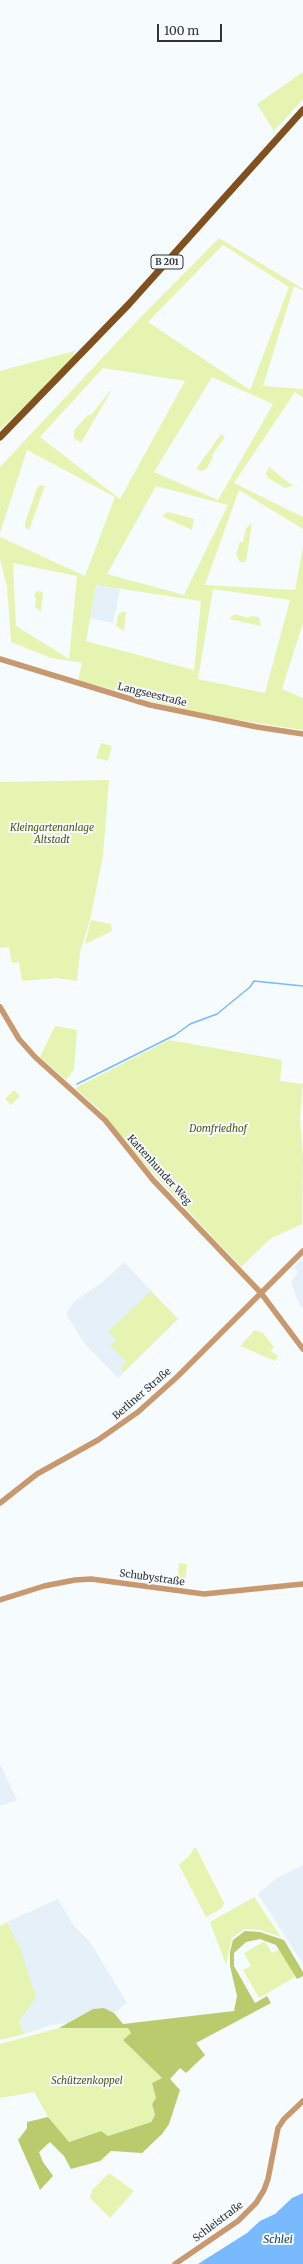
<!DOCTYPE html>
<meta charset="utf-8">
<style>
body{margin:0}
#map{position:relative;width:303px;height:2264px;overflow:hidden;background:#f6fbfe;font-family:Merriweather,serif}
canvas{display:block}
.scale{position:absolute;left:157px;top:24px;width:65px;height:18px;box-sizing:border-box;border:2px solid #303437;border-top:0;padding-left:5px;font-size:12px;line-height:14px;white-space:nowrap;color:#303437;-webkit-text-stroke:3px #f6fbfe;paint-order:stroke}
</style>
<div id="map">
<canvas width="303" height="2264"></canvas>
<div class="scale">100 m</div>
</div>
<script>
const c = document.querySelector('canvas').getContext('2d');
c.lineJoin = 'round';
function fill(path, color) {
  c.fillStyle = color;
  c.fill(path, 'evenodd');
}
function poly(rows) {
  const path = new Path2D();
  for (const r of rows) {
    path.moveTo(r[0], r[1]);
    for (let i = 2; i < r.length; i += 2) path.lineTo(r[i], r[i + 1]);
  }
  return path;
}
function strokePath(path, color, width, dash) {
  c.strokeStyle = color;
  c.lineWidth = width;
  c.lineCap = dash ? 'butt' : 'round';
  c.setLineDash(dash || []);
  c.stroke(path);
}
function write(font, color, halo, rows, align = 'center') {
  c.font = font + ' Merriweather,serif';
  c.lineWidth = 4;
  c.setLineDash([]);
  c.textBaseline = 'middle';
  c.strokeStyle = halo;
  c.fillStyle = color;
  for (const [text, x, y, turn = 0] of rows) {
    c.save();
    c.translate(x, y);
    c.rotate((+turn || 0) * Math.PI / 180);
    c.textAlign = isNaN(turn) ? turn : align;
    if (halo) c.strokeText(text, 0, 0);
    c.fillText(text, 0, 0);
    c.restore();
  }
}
const built = poly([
 [96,585,120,589,113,623,90,618],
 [303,1258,303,1308,300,1306,291,1282,298,1272,294,1267],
 [124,1262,178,1319,118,1378,85,1344,66,1314,74,1302,105,1280],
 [0,1764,17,1800,0,1806],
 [303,1865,303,1964,258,1894,277,1878],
 [58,1899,74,1926,90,1942,127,2003,114,2013,104,2008,93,2009,67,2023,51,2025,24,2034,19,2021,20,1948,7,1922]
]);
const green = poly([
 [303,72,303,99,274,131,257,104],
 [219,238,303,289,303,291,294,286,263,386,303,389,303,398,295,392,234,483,303,517,303,529,239,490,205,585,295,590,303,546,303,623,282,689,303,698,303,730,232,719,173,707,78,680,82,663,51,658,11,642,7,587,0,559,0,537,85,576,115,497,27,450,0,533,0,467,135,323],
 [223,245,289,287,250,390,148,322],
 [103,368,185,381,120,499,40,437],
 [212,377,273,404,218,500,154,472],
 [156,486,228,505,184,595,107,574],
 [13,563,77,576,69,659,16,626],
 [96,585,201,601,194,670,86,641],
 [213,589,290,600,265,693,198,679],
 [74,351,74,356,31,401,0,430,0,371],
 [110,391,111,391,81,443,74,438,74,430,88,415,91,415],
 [221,434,225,437,212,455,213,458,206,469,201,471,196,469],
 [269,467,293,486,285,488,268,478,266,473],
 [40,485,45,486,29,530,25,527,25,523,37,488],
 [168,512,194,519,192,530,162,516],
 [252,523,246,562,240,562,236,554,240,542,243,542,246,528],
 [36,591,43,592,41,612,35,607,36,598,34,596],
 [122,612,126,612,124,631,116,626,118,615],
 [235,614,248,618,251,616,259,617,261,626,229,619],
 [101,743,112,746,108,761,96,758],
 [109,780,103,856,90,920,80,952,77,981,57,978,22,981,19,962,12,963,9,947,0,948,0,782],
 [91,920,111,924,112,931,85,944],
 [55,1026,77,1030,74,1069,66,1080,40,1057],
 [169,1040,282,1060,280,1081,303,1084,300,1118,303,1157,302,1224,270,1239,241,1267,133,1152,100,1110,75,1088],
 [14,1090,20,1096,11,1105,5,1099],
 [151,1291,178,1319,124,1372,120,1368,126,1362,110,1345,116,1340,108,1332],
 [255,1330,263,1333,274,1347,271,1351,278,1356,275,1361,240,1346],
 [179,1563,187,1564,185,1584,177,1583],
 [194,1848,196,1848,224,1903,222,1908,206,1917,179,1865,190,1855],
 [254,1897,281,1937,260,1930,244,1929,232,1938,226,1965,210,1922],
 [7,1922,20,1948,36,1997,19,2021,24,2034,0,2040,0,1926],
 [265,1941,272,1953,280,1949,295,1977,259,1998,243,1970,251,1966,244,1953],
 [59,2028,128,2028,131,2033,123,2040,162,2078,152,2083,156,2098,152,2104,155,2115,150,2122,108,2136,101,2131,68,2142,48,2117,34,2092,0,2098,0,2044],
 [109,2173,134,2191,110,2218,90,2198,92,2190]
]);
const forest = poly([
 [245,1931,260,1932,284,1940,303,1972,303,1976,297,1979,276,1945,260,1939,246,1942,234,1953,234,1966,255,2003,267,1996,271,2003,196,2043,205,2055,186,2073,180,2068,170,2079,180,2090,169,2124,162,2134,142,2153,111,2151,100,2161,71,2169,64,2156,50,2142,39,2152,43,2162,53,2176,40,2190,18,2140,27,2128,27,2122,48,2117,69,2142,101,2131,108,2136,151,2122,155,2115,152,2104,156,2098,152,2083,162,2078,123,2040,131,2033,128,2028,59,2028,93,2009,104,2008,114,2013,123,2024,234,2011,237,1996,230,1966,230,1952,233,1940]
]);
const water = poly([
 [303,2193,303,2264,198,2264,247,2233,260,2221,275,2214,292,2198]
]);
const stream = poly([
 [77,1084,175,1035,190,1024,217,1014,250,987,254,981,303,986]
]);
const tertiary = poly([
 [0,659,150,705,257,727,303,734],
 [0,1007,19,1039,35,1057,105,1120,153,1180,261,1293,303,1349],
 [0,1503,37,1474,98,1440,138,1412,177,1377,303,1251],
 [0,1600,44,1586,75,1580,91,1579,204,1594,303,1584],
 [175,2264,238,2221,256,2203,264,2190,268,2179,278,2128,284,2119,303,2101]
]);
const primary = poly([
 [0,437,129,304,303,110]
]);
const shields = [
 [167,262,32]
];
const shieldNames = [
 ["B 201",167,262]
];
const streetNames = [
 ["Langseestraße",152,695,14],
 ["Kattenhunder Weg",159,1170,48],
 ["Berliner Straße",142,1394,-41],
 ["Schubystraße",152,1578,8],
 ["Schleistraße",218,2222,-37]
];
const parkNames = [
 ["Kleingartenanlage",52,828],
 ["Altstadt",52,840],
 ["Domfriedhof",218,1129],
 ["Schützenkoppel",87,2081]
];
const waterNames = [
 ["Schlei",278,2240]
];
fill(built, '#e6f0f8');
fill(green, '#e6f4b1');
fill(forest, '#bacb6e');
fill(water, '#79b9fe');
strokePath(stream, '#79b9fe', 1.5);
strokePath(tertiary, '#c8986e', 5.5);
strokePath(primary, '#80501e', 7);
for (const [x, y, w] of shields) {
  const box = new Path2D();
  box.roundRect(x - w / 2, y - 7, w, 14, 3);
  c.fillStyle = '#f6fbfe';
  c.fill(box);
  strokePath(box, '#303437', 1);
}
write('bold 9px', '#303437', null, shieldNames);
write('10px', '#303437', '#f6fbfe', streetNames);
write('italic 10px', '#505a18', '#f6fbfe', parkNames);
write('italic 11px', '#14406c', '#f6fbfe', waterNames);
</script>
